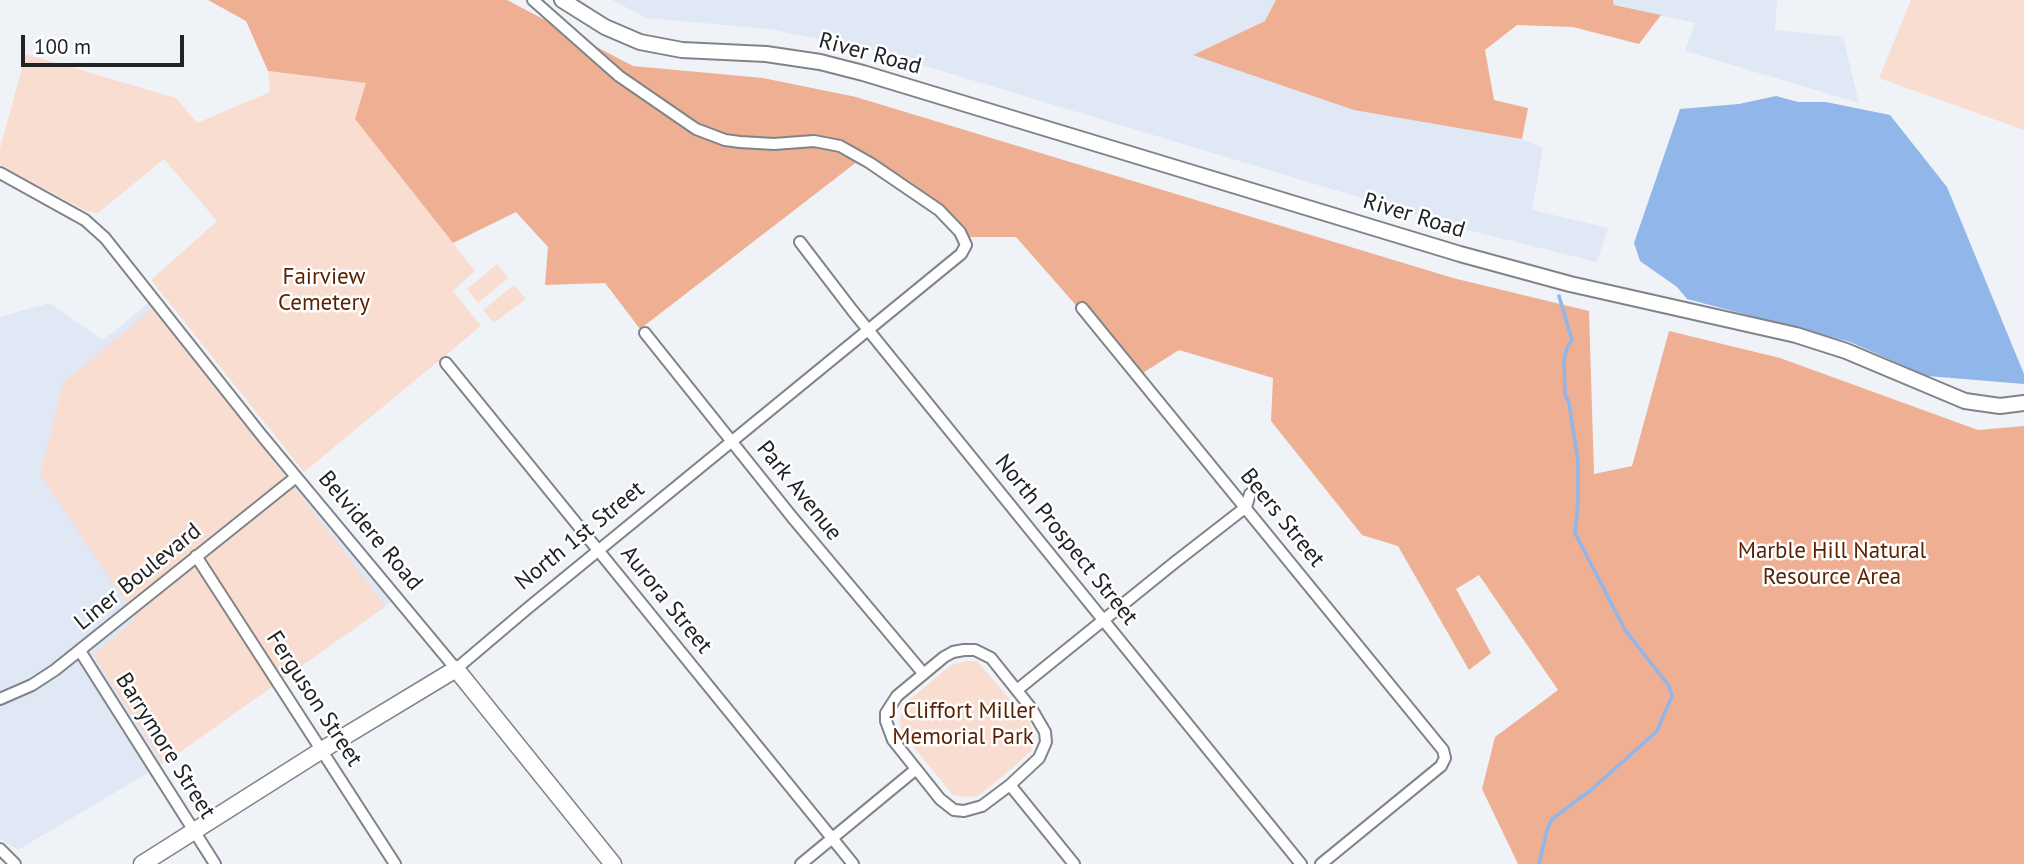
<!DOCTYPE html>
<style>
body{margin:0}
#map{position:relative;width:2024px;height:864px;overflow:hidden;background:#eff3f8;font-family:"PT Sans",sans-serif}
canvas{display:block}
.scale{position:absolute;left:21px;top:35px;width:163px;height:32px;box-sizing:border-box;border:4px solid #202224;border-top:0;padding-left:9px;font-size:21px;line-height:24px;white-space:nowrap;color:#202224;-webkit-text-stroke:5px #fff;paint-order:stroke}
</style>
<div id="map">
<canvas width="2024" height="864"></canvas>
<div class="scale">100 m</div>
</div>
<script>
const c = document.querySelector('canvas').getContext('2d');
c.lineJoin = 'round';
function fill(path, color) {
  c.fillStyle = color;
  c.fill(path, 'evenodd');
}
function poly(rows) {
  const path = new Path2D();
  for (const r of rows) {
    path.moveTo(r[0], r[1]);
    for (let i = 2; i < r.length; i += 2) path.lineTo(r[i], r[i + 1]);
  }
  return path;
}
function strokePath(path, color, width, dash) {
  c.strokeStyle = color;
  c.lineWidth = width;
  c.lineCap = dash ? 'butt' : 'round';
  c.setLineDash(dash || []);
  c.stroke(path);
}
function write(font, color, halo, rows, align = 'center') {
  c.font = font + ' "PT Sans",sans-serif';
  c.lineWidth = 5;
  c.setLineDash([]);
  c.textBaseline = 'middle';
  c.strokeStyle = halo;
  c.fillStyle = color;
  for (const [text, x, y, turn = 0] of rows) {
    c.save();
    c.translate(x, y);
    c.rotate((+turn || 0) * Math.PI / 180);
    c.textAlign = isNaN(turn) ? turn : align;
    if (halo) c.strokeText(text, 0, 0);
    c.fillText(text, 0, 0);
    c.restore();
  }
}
const built = poly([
 [612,0,1276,0,1265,21,1194,54,1522,139,1543,148,1532,210,1608,228,1597,262,1467,230,869,49,769,29,647,18],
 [1613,0,1777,0,1775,30,1843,37,1859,103,1685,51,1695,23,1614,5],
 [150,302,392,602,163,764,18,850,0,839,0,317,49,303,103,340]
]);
const green = poly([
 [1911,0,2024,0,2024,130,1879,78],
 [26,54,176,98,197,123,270,92,268,71,367,83,355,119,475,271,453,291,481,326,304,472,151,280,217,221,164,159,98,213,86,211,0,165,0,148],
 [497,264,508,278,478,303,467,289],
 [514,285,526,299,494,323,483,310],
 [154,307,386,606,163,764,93,655,136,618,40,474,63,383],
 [966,661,977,661,1030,723,1034,739,1031,751,1009,771,978,796,966,797,953,795,902,733,900,720,903,705,951,665]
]);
const forest = poly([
 [208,0,507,0,633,66,763,78,856,97,1453,278,1589,311,1594,474,1632,466,1669,331,1780,358,1978,430,2024,426,2024,864,1518,864,1482,789,1495,737,1558,690,1479,575,1456,589,1491,653,1469,670,1398,546,1362,535,1271,421,1273,378,1179,350,1138,376,1016,237,968,237,862,158,640,329,605,283,545,285,548,247,516,212,453,243,355,119,366,83,268,71,246,21],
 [1276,0,1613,0,1614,5,1661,15,1639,44,1573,27,1517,25,1485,50,1494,100,1528,108,1522,139,1354,110,1193,55,1265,21]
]);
const water = poly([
 [1776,96,1798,102,1826,102,1890,115,1947,187,2024,374,2024,384,1927,376,1850,342,1687,299,1677,287,1640,261,1634,243,1680,109,1739,104]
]);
const stream = poly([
 [1539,864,1547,830,1552,819,1591,790,1657,731,1672,696,1669,686,1625,630,1575,533,1578,503,1578,461,1569,403,1565,394,1564,359,1567,348,1572,340,1559,296]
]);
const minor = poly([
 [0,173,85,220,105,238,263,437,456,669,528,608,961,254,966,245,960,232,939,210,870,163,840,146,814,141,774,144,740,142,725,140,696,129,619,76,533,0],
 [800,242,852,310,1301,864],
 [1082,308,1443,750,1445,758,1441,766,1321,864],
 [645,333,792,517,923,673],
 [446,363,853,864],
 [196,556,395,864],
 [964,650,975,650,991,658,1031,708,1045,732,1046,742,1039,758,1010,785,982,806,964,811,954,810,940,799,893,740,886,721,886,713,897,696,944,657,953,652,964,650],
 [80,651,215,864],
 [1017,690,1174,563,1246,507,1250,494],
 [0,699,32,685,55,670,296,477],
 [1010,785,1074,864],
 [0,849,15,864],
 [801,864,915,770]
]);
const tertiary = poly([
 [562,0,605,27,640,42,682,50,766,54,820,62,863,73,1460,254,1570,284,1796,335,1846,351,1965,401,2000,406,2024,403]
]);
const secondary = poly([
 [142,864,322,750,456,669,613,864]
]);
const streetNames = [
 ["River Road",870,54,15],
 ["River Road",1414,216,17],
 ["Park Avenue",799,491,51],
 ["Beers Street",1282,518,51],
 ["Belvidere Road",370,531,50],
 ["North 1st Street",580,536,-39],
 ["North Prospect Street",1066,540,51],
 ["Liner Boulevard",138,577,-39],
 ["Aurora Street",666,600,51],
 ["Ferguson Street",314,699,57],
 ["Barrymore Street",165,746,58]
];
const parkNames = [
 ["Fairview",324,277],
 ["Cemetery",324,303],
 ["Marble Hill Natural",1832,551],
 ["Resource Area",1832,577],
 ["J Cliffort Miller",963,711],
 ["Memorial Park",963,737]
];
fill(built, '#dfe8f4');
fill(green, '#f9ddd0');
fill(forest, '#efaf93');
fill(water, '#91b6ea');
strokePath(stream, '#91b6ea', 3.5);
strokePath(minor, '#808489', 14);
strokePath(tertiary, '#808489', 18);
strokePath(secondary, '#808489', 19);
strokePath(minor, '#fff', 10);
strokePath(tertiary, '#fff', 14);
strokePath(secondary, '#fff', 16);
write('23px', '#202224', '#fff', streetNames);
write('23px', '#5b2203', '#fff', parkNames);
</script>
